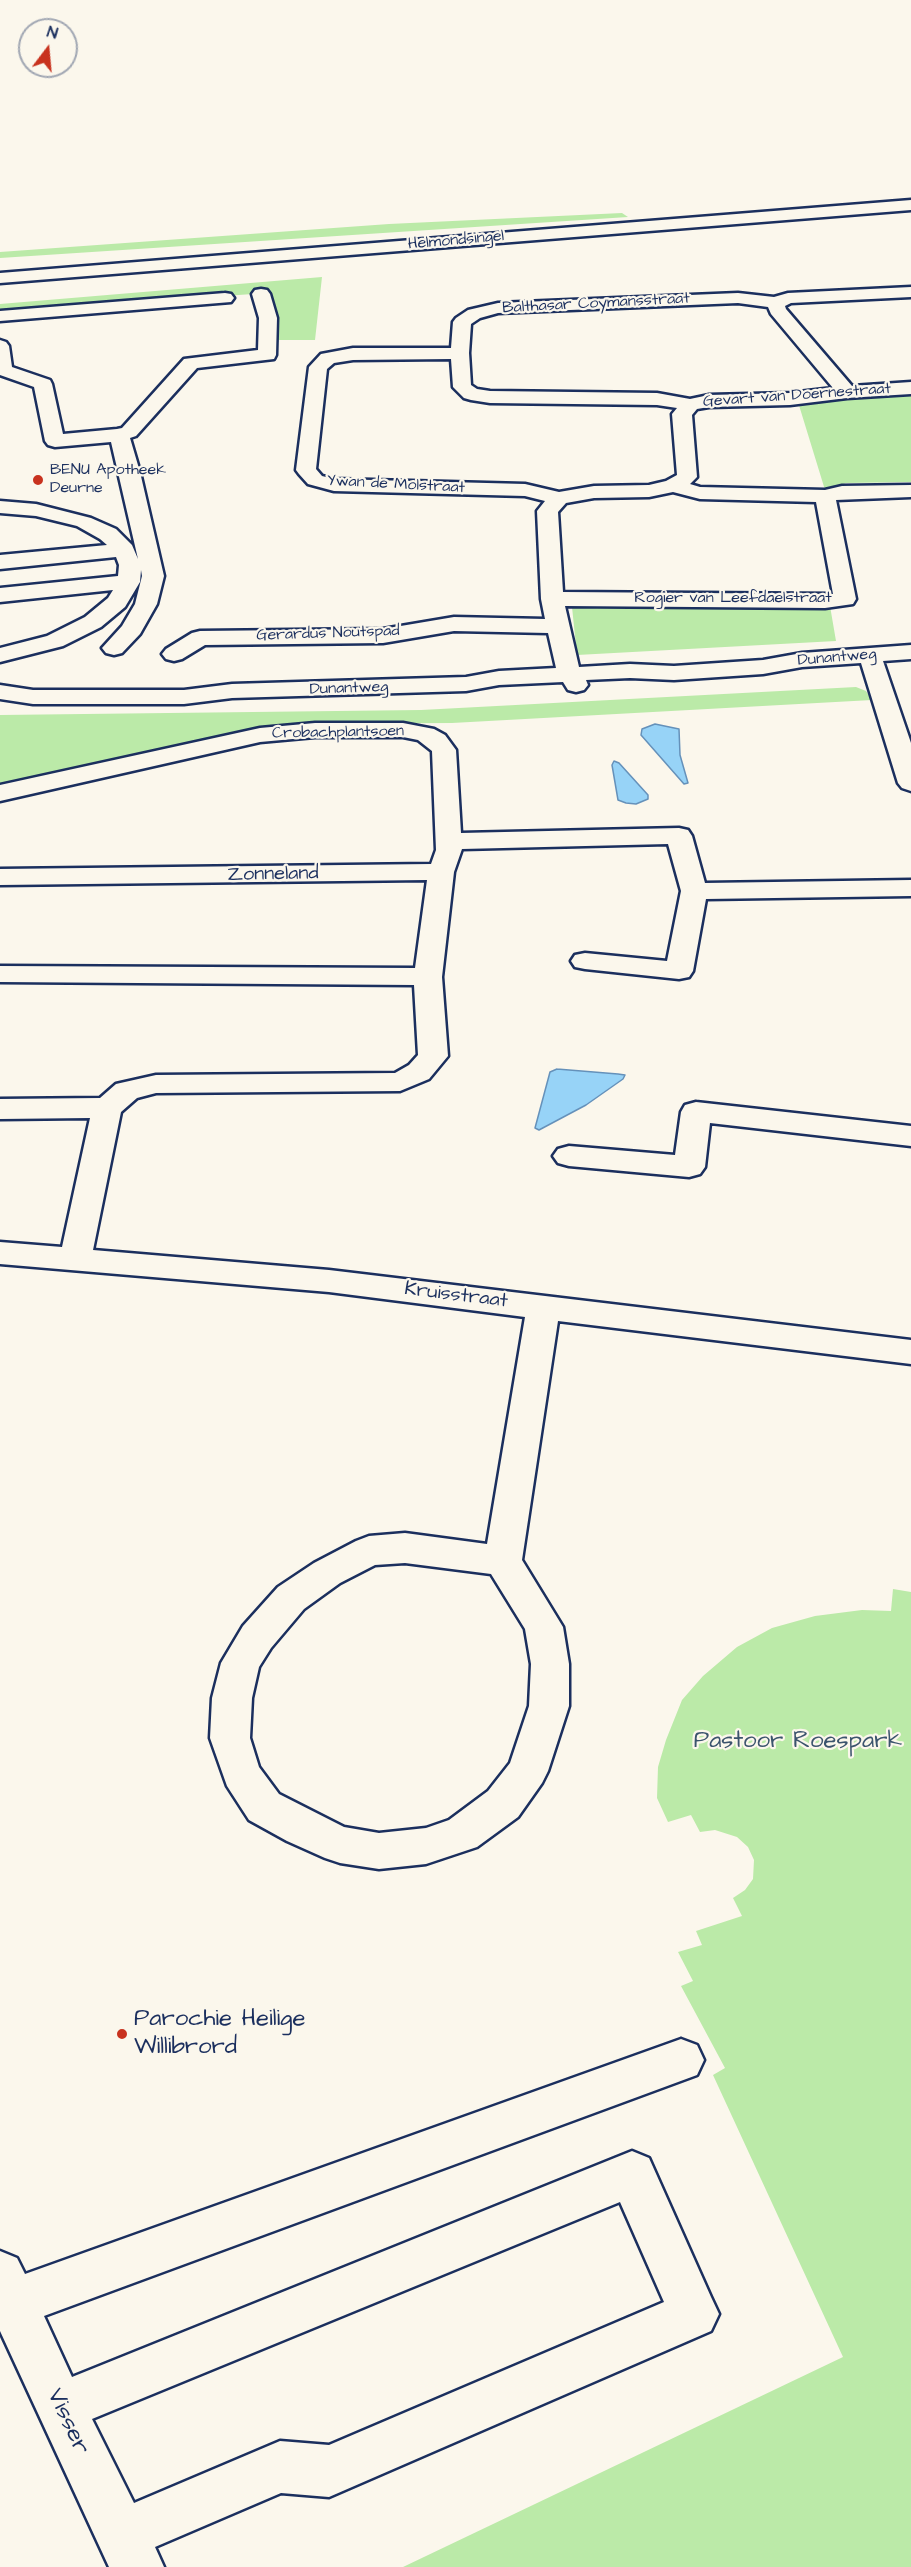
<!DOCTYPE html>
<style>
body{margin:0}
#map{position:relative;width:911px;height:2567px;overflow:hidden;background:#fbf7ec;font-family:"Architects Daughter",sans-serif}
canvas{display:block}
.north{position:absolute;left:18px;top:18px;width:60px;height:60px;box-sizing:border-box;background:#fbf7ec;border:2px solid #a1a7b3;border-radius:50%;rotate:16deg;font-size:16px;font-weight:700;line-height:24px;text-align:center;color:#1b2f5e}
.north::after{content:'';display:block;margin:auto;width:21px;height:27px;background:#c8321e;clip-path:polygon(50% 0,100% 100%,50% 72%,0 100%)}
</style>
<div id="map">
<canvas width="911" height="2567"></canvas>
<div class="north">N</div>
</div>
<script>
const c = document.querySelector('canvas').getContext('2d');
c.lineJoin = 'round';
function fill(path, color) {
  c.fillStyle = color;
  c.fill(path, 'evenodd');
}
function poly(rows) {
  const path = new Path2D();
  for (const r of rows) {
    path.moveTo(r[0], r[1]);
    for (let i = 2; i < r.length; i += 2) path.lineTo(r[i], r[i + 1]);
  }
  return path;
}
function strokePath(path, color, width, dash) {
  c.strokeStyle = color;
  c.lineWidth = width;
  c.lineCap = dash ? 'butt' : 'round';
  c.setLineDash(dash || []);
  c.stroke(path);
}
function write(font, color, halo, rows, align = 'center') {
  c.font = font + ' "Architects Daughter",sans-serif';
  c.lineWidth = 4.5;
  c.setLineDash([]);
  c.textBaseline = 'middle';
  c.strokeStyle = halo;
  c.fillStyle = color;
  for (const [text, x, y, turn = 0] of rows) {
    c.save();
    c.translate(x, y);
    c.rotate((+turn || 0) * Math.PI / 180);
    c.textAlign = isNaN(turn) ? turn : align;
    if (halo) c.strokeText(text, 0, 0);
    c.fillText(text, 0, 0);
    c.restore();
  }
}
const green = poly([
 [622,213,628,217,0,258,0,252,389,224],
 [322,277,315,340,267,340,253,294,5,311,0,313,0,304],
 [911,391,911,482,846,483,825,490,798,402],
 [830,606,836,641,577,655,572,607],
 [856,687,866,691,872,700,452,723,285,724,0,785,0,715,421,710],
 [893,1589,911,1592,911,2567,403,2567,843,2357,713,2075,725,2068,681,1986,693,1981,678,1952,702,1945,696,1931,742,1916,733,1898,745,1890,753,1879,754,1860,748,1847,737,1837,715,1830,700,1832,691,1815,668,1822,657,1798,658,1767,666,1740,682,1700,703,1676,737,1647,772,1628,815,1616,862,1610,891,1611]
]);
const water = poly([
 [655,724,679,729,680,755,688,783,684,784,641,735,642,729,655,724],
 [614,761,619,763,648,795,648,799,636,804,626,803,618,800,612,765,614,761],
 [557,1069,618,1074,625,1075,623,1079,586,1105,539,1130,535,1128,550,1072,557,1069]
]);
const minor = poly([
 [911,287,911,297,791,303,785,306,786,309,852,386,911,382,911,394,847,398,790,405,709,407,697,409,692,415,697,477,690,484,700,487,825,490,842,486,911,485,911,497,836,500,856,599,853,604,825,608,565,606,579,667,630,664,674,666,763,660,802,653,911,645,911,659,883,661,911,743,911,791,902,788,898,783,861,663,802,667,763,674,674,680,630,678,586,680,588,685,584,690,576,692,568,690,563,682,499,685,466,691,232,698,184,704,33,704,0,699,0,685,33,690,184,690,232,684,466,677,499,671,556,668,548,633,454,631,383,643,205,645,182,659,174,661,166,659,162,654,166,649,192,633,200,631,383,629,454,617,545,619,541,599,537,511,545,501,525,496,334,491,308,484,299,474,296,470,309,367,321,354,353,348,451,348,453,322,456,318,468,310,498,303,738,293,774,297,788,293,911,287],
 [738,303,768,307,771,314,833,388,790,393,709,395,690,399,657,393,490,391,477,389,471,385,469,353,471,324,480,318,498,313,738,303],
 [451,359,453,387,464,398,471,400,490,403,657,405,677,408,672,414,677,475,666,481,649,485,594,486,559,492,525,484,334,479,322,476,316,469,327,369,334,363,353,360,451,359],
 [673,492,700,499,816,502,833,594,563,592,558,512,566,503,594,498,649,497,673,492],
 [261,289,267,290,270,294,277,318,276,355,274,359,197,368,136,436,130,438,140,472,164,576,157,604,140,634,122,653,114,655,106,653,102,648,122,626,135,604,142,576,141,570,140,582,125,607,101,627,63,646,0,662,0,648,47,636,85,617,108,598,113,590,0,602,0,588,118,576,119,565,116,557,0,569,0,555,107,545,100,539,77,526,36,516,0,513,0,501,36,504,91,518,116,529,132,545,138,559,111,442,55,447,48,445,45,441,34,387,0,375,0,340,6,342,9,346,12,367,50,380,52,384,63,434,117,429,122,428,184,359,258,350,259,318,252,294,255,290,261,289],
 [225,293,231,294,234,298,231,302,0,321,0,311,225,293],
 [315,723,403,723,434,729,445,735,456,750,461,833,679,828,688,830,692,836,705,883,911,880,911,896,706,899,693,971,689,977,679,979,585,969,575,967,571,961,575,955,585,953,667,961,681,891,668,844,462,849,454,872,442,977,448,1056,429,1079,400,1091,156,1093,137,1098,121,1112,93,1250,329,1270,911,1340,911,1364,558,1321,522,1560,563,1627,569,1664,569,1706,548,1771,542,1783,518,1817,477,1847,426,1864,379,1869,340,1863,325,1858,287,1841,249,1820,227,1786,210,1738,212,1698,221,1663,243,1626,278,1587,314,1563,356,1541,369,1536,405,1533,487,1544,525,1317,329,1292,0,1264,0,1242,62,1247,90,1118,0,1119,0,1099,100,1098,116,1084,156,1075,395,1073,409,1065,418,1055,414,985,0,982,0,966,415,968,427,880,0,885,0,869,431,864,436,850,432,751,418,740,403,737,315,737,260,742,0,801,0,785,260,728,315,723],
 [405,1563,491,1574,525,1629,531,1664,529,1706,510,1763,488,1791,449,1820,426,1828,379,1833,344,1827,279,1794,259,1767,250,1738,252,1698,259,1667,271,1648,304,1609,340,1583,375,1565,405,1563],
 [696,1102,911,1126,911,1146,710,1123,705,1167,700,1174,689,1177,569,1166,558,1163,553,1156,558,1149,569,1146,675,1155,681,1112,685,1105,696,1102],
 [681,2039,697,2045,704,2060,697,2075,44,2316,72,2377,632,2151,649,2158,711,2297,719,2314,711,2331,329,2497,281,2493,155,2547,164,2567,109,2567,0,2331,0,2251,17,2258,25,2274,681,2039],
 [620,2202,664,2302,329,2445,280,2441,134,2503,92,2419,620,2202]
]);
const major = poly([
 [911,200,911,210,0,283,0,273,911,200]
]);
const markers = [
 [38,480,6,"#c8321e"],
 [122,2034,6,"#c8321e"]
];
const farStreetnames = [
 ["Helmondsingel",456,241,-5],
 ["Balthasar Coymansstraat",596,304,-3],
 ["Gevart van Doernestraat",797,396,-4],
 ["Ywan de Molstraat",396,485,3],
 ["Rogier van Leefdaelstraat",733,599],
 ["Gerardus Noutspad",328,634,-2],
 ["Dunantweg",837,658,-5],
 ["Dunantweg",349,689,-2],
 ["Crobachplantsoen",338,733,-1]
];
const farPoinames = [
 ["BENU Apotheek",50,471],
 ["Deurne",50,489]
];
const streetNames = [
 ["Zonneland",273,875,-1],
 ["Kruisstraat",456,1296,7]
];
const nearParknames = [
 ["Pastoor Roespark",798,1742]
];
const nearPoinames = [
 ["Parochie Heilige",134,2020],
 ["Willibrord",134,2048]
];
const nearStreetnames = [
 ["Visser",67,2422,65]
];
fill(green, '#bbeaa8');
fill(water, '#97d3f7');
strokePath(water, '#6591ba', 1.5);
strokePath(minor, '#1b2f5e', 5);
strokePath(major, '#1b2f5e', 5);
fill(minor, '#fbf7ec');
fill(major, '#fbf7ec');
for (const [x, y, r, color] of markers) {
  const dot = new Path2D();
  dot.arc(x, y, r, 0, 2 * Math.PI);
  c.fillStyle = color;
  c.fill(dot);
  strokePath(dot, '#fbf7ec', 2);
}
write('16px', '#1b2f5e', '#fbf7ec', farStreetnames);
write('16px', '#1b2f5e', '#fbf7ec', farPoinames, 'left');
write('20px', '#1b2f5e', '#fbf7ec', streetNames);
write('24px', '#3b546d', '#fbf7ec', nearParknames);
write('24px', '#1b2f5e', '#fbf7ec', nearPoinames, 'left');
write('24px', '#1b2f5e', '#fbf7ec', nearStreetnames);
</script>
